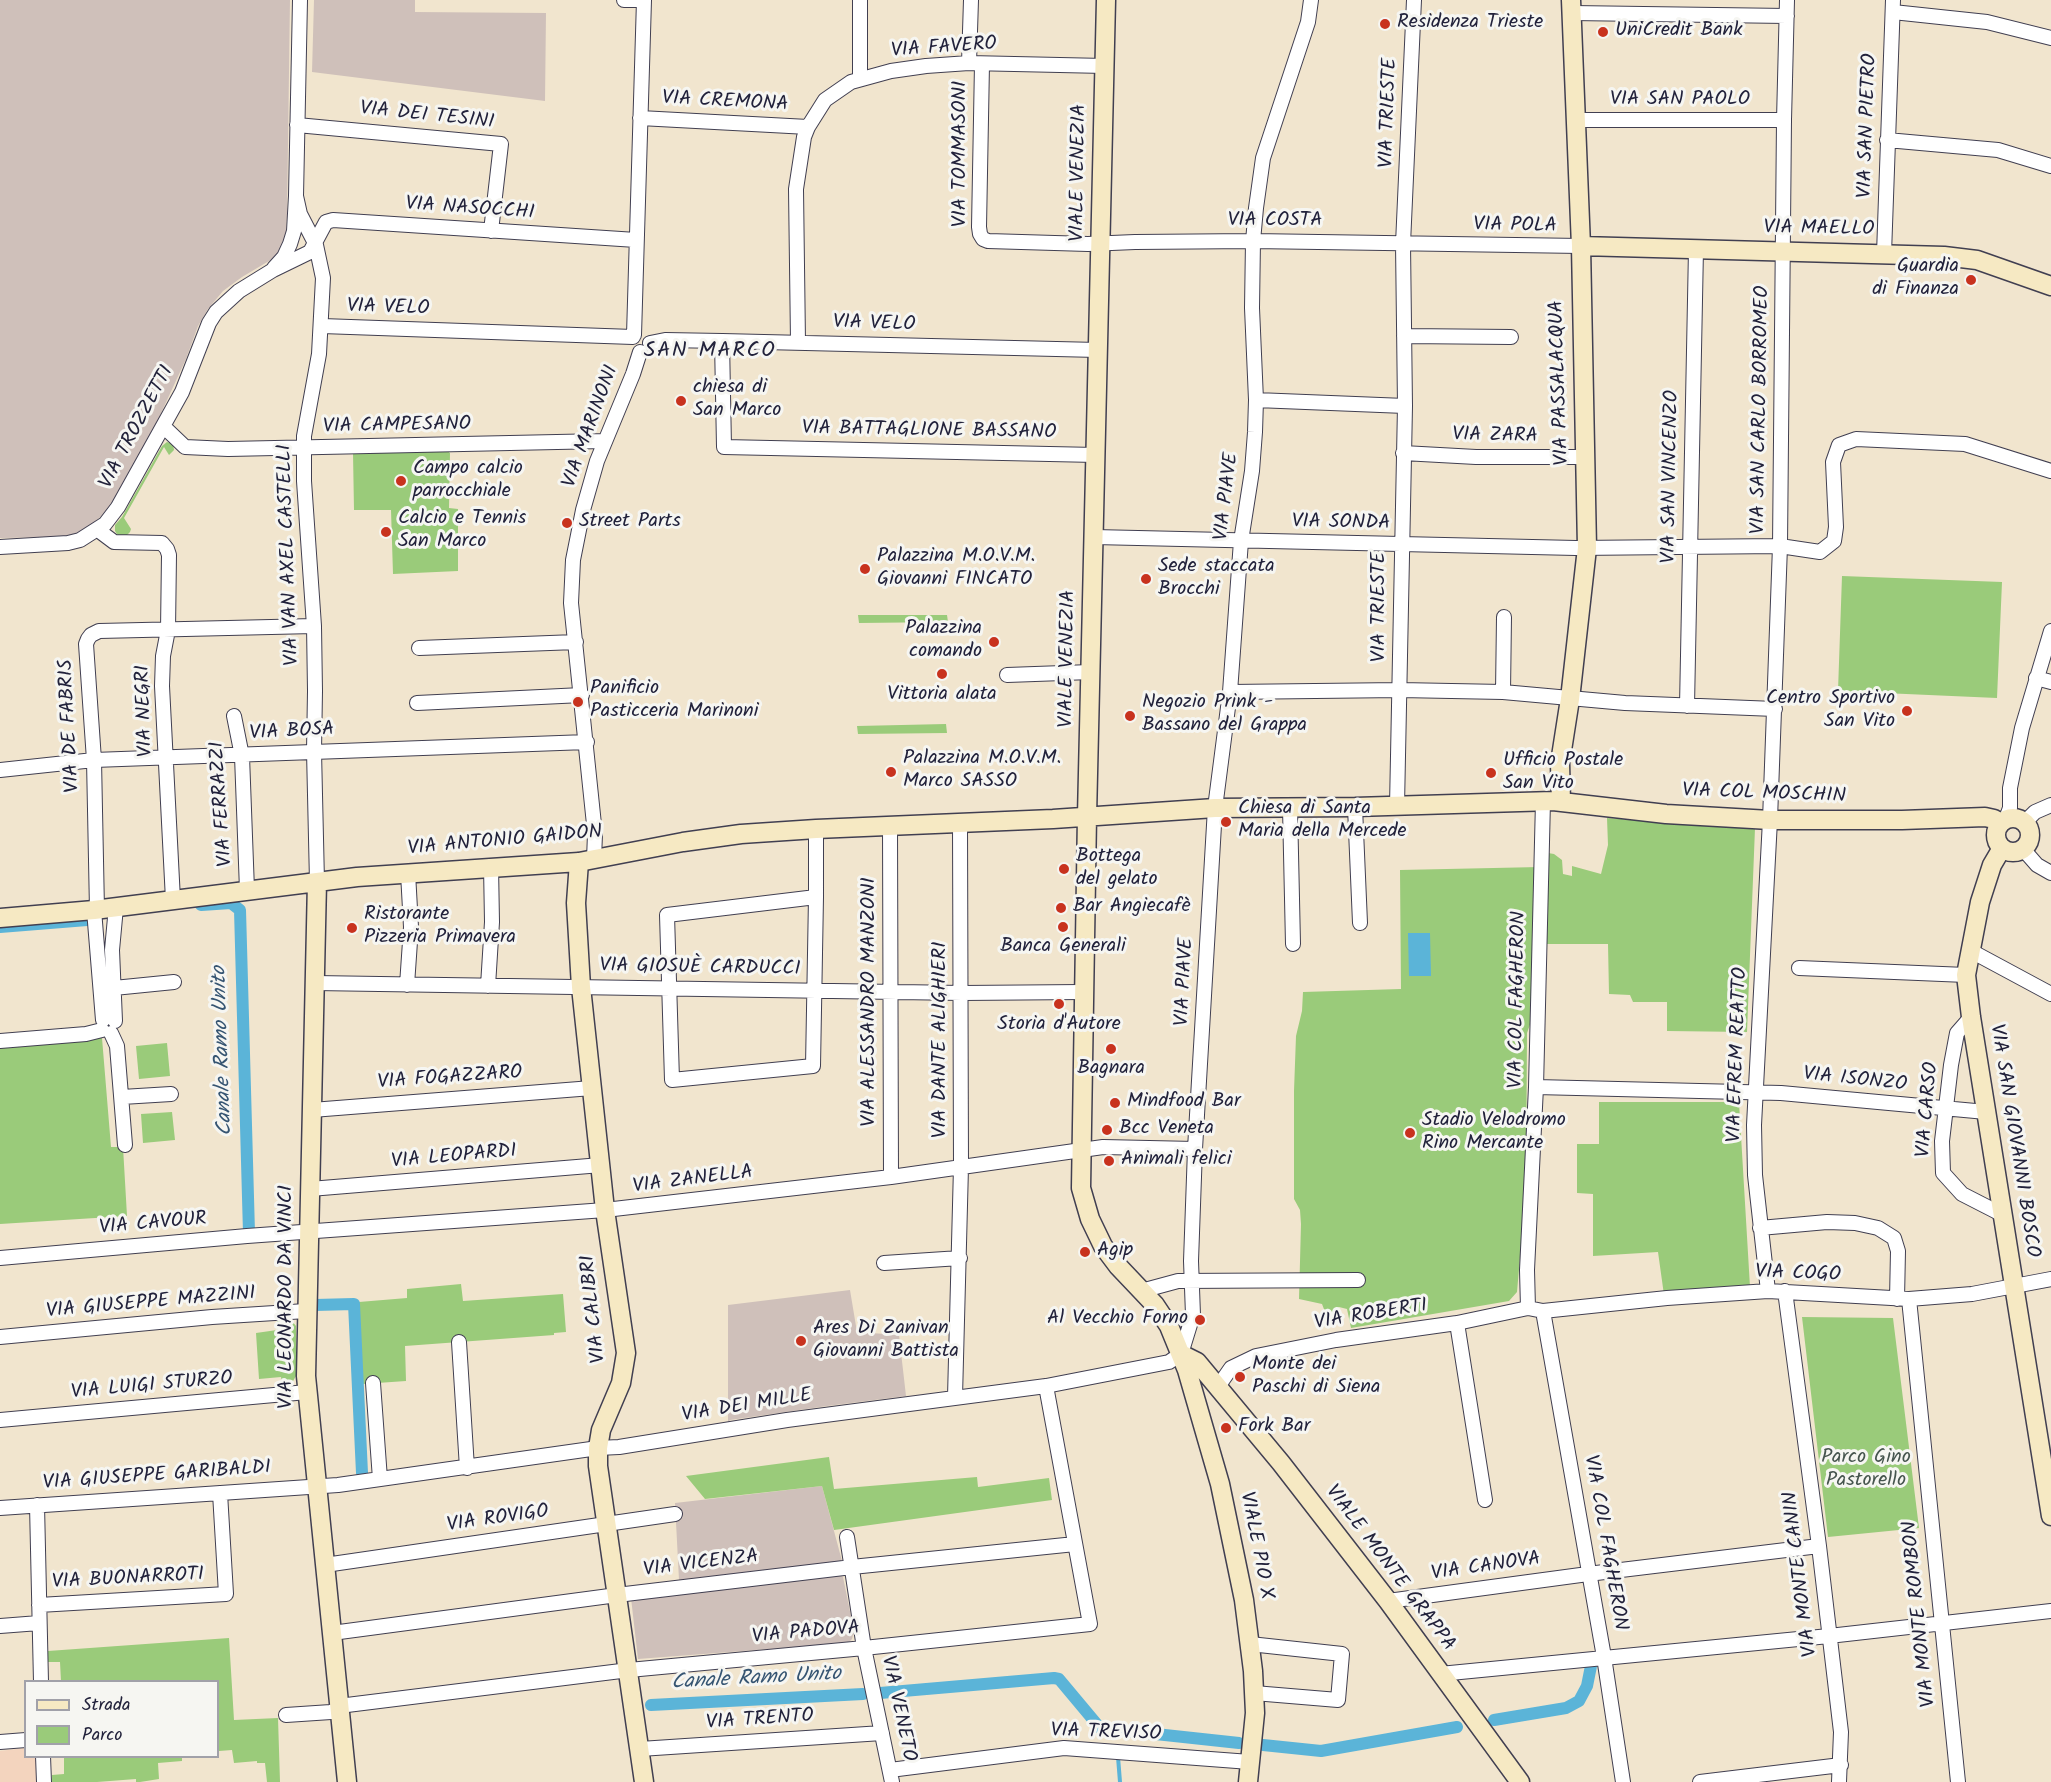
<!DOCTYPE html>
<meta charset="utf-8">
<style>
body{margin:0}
#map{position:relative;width:2051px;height:1782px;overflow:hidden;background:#f1e5ce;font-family:Kalam,sans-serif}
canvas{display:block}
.legend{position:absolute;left:24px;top:1680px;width:195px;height:78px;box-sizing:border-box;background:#f6f6f2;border:2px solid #a1a1a9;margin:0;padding:8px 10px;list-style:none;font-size:18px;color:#22223b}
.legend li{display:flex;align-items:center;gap:12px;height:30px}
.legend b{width:30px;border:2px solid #a1a1a9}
</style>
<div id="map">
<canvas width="2051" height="1782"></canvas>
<ul class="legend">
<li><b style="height:8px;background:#f6e9c3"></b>Strada</li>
<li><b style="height:16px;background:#9acb7a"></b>Parco</li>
</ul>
</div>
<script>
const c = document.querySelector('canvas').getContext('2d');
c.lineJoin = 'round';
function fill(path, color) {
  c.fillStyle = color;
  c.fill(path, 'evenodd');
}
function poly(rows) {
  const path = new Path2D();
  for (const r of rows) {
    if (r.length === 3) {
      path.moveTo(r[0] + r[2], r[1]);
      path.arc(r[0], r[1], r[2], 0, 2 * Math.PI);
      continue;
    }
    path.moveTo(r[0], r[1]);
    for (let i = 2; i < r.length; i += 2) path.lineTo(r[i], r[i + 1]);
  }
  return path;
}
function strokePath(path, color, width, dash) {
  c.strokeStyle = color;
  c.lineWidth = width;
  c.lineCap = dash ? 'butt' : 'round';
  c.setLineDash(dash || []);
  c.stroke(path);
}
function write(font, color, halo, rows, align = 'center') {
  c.font = font + ' Kalam,sans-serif';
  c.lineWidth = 6;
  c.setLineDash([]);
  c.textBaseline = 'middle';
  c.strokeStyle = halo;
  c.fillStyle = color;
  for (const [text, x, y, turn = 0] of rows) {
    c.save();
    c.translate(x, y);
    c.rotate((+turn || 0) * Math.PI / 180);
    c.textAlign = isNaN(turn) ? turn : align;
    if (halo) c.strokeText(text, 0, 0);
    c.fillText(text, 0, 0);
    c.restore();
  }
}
const built = poly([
 [25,1748,26,1756,37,1757,37,1782,0,1782,0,1751]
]);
const industrial = poly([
 [0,0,290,0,287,216,286,233,282,247,274,258,242,277,223,291,208,309,198,326,186,359,156,424,116,497,104,514,88,527,74,535,62,537,0,538],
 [314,0,415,0,415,12,546,13,545,101,312,72],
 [850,1290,857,1332,899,1335,906,1396,827,1406,730,1420,728,1423,728,1305],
 [822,1486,842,1561,679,1580,675,1503],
 [841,1575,843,1577,854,1631,852,1639,848,1643,638,1659,631,1598]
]);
const green = poly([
 [167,442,173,444,174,450,169,455,164,447,124,518,131,529,130,532,125,537,119,537,115,531,115,525,122,517,162,446],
 [446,450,450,453,449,508,458,509,458,571,393,574,391,510,354,510,353,453],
 [1842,576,2002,582,1997,698,1838,691],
 [858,615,947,615,948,622,859,623],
 [946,724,947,733,858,734,857,726],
 [1607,818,1755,828,1747,1032,1667,1031,1667,1002,1633,1002,1630,995,1609,994,1608,944,1547,944,1548,853,1554,854,1562,860,1563,874,1572,876,1572,866,1601,874,1608,845],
 [1540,867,1532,1019,1527,1033,1526,1188,1517,1292,1509,1301,1351,1328,1347,1309,1339,1307,1327,1317,1322,1304,1299,1299,1301,1224,1300,1210,1294,1199,1294,1091,1296,1036,1302,1011,1303,992,1401,989,1400,870],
 [102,1038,111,1147,123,1147,127,1216,0,1224,0,1045],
 [167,1043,170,1076,139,1079,136,1046],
 [1599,1102,1739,1102,1750,1287,1664,1295,1658,1252,1593,1256,1593,1194,1577,1193,1577,1144,1599,1144],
 [172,1112,175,1140,143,1143,141,1114],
 [461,1284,463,1301,563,1294,566,1332,554,1333,554,1335,405,1346,406,1381,363,1384,359,1302,407,1298,407,1289],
 [1802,1317,1893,1318,1919,1528,1828,1537],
 [277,1321,292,1321,296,1326,296,1376,293,1381,290,1383,282,1383,281,1377,259,1379,256,1333,277,1330],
 [829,1457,834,1489,977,1477,978,1487,1049,1478,1052,1500,834,1530,822,1486,705,1499,686,1476],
 [229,1638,234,1720,278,1718,280,1782,267,1782,265,1763,257,1763,257,1761,234,1763,232,1750,219,1751,218,1749,218,1682,61,1681,60,1662,48,1662,48,1651],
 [64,1757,182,1756,182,1761,158,1763,159,1779,140,1782,136,1782,136,1779,97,1782,52,1782,52,1775,64,1774]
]);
const water = poly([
 [1408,933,1430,933,1431,976,1409,976]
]);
const stream = poly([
 [1118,1757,1120,1782]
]);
const canal = poly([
 [201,905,231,903,240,910,249,1233],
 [0,927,87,920],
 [315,1305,354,1304,362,1473],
 [880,1693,1054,1678,1059,1679,1100,1728,1239,1743],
 [651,1705,863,1694],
 [1494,1720,1566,1708,1579,1701,1587,1686,1591,1666],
 [1263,1745,1321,1751,1457,1727]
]);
const street = poly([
 [624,0,644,0],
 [1893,12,1987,22,2051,38],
 [1572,13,1787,16],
 [969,63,971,0],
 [982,64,979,227,980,234,983,239,988,241,1088,244,1135,242,1253,241,1581,246],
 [860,79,860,0],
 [640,118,808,127],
 [1576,120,1784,120],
 [297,125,501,144,491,231],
 [1887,140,1998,150,2051,166],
 [296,196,300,214,316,245,323,278,319,354,304,436,304,481,314,626,315,691,314,751,317,882],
 [1884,254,1893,0],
 [274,268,284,257,290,244,294,231,296,196,300,0],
 [322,326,633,337],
 [634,335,644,0],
 [1404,336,1511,337],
 [722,341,724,447,1096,455],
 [798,342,796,189,804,137,808,127,825,100,851,82,891,71,926,66,969,63,1105,66],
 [650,343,665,340,722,341,1098,350],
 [1256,400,1405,406],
 [163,426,185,447,228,449,604,441],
 [1403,453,1476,457,1586,457],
 [98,530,114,542,162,543,167,549,169,555,168,630,163,656,162,686,173,900],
 [1094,537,1576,548,1780,546,1820,552,1834,541,1836,527,1833,462,1839,445,1856,439,1965,444,2051,471],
 [0,547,68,543,80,540,105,524,118,507,182,392,209,323,216,312,239,291,273,270,310,252,326,222,333,220,636,240],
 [419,648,576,642],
 [1007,675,1091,672],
 [2036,678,2051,682],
 [1230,692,1400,690,1503,692,1625,703,1775,709],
 [1503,692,1504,617],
 [417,703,582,695],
 [1687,706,1696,249],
 [234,716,242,756,247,890],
 [0,770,94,760,587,742],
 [1397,806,1405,406,1403,244,1414,0],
 [1355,807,1360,923],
 [1290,808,1293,944],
 [2006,819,2010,808,2010,788,2022,728,2051,631],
 [2025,822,2035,812,2051,805],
 [890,826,891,1177],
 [2023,849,2037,865,2051,873],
 [594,859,595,834,571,603,573,560,583,510,597,461,633,374,640,352],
 [816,897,667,915,672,1080,813,1066,816,897,816,829],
 [94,910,103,1020],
 [97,910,94,760,86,644,88,639,91,635,99,631,314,626],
 [1971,951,2051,994],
 [1799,968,1966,975],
 [315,983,962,993,1083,992],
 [407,985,411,927,408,873],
 [488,986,492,922,491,866],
 [114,988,174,982],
 [1971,1017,1957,1033,1951,1065,1942,1141,1943,1173,1962,1194,2003,1215],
 [115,1021,112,950,116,907],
 [111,1033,117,1046,125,1145],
 [0,1041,86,1034,102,1030],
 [1536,1087,1781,1093,1986,1112],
 [122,1097,171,1094],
 [312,1110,592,1088],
 [310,1189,601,1165],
 [1760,1228,1827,1222,1855,1223,1878,1228,1894,1238,1898,1251,1897,1299],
 [0,1258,247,1236,605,1210,891,1177,1103,1147,1195,1149],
 [884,1263,960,1258],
 [1141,1291,1178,1281,1358,1280],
 [1768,1291,1755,1175,1754,1125,1770,820,1780,546,1784,120,1787,0],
 [1785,1291,1819,1546,1841,1732,1839,1782],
 [1909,1299,1958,1782],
 [1528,1308,1527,1270,1536,1087,1543,801],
 [1543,1311,1604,1657,1623,1782],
 [1457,1323,1485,1500],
 [0,1337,212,1317,306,1311],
 [459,1342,467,1468],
 [373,1383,380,1479],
 [1217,1388,1231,1368,1256,1356,1336,1340,1457,1323,1528,1308,1543,1311,1667,1298,1768,1291,1909,1299,1972,1294,2051,1279],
 [955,1397,961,1167,960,823],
 [0,1420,307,1392],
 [37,1505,41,1682],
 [0,1508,338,1485,598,1448,619,1447,787,1420,1046,1386,1169,1362,1181,1354,1193,1315,1191,1261,1195,1149,1215,808,1230,692,1241,541,1252,471,1255,432,1256,400,1252,308,1253,241,1256,208,1263,158,1308,22,1311,0],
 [847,1537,864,1648,892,1782],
 [325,1565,675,1514],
 [1388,1601,1588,1574,1819,1546],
 [39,1605,226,1594,220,1493],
 [0,1626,39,1623],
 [332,1633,617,1595,852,1567,1075,1544],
 [1250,1644,1342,1654,1338,1700,1254,1693],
 [1440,1674,1829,1636,2051,1611],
 [286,1715,331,1712,347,1705,629,1670,864,1648,1090,1624,1046,1386],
 [0,1742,26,1740],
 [640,1749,882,1733],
 [43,1756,44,1782],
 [890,1770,1064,1748,1250,1762],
 [1700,1782,1841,1765]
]);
const secondary = poly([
 [1106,0,1087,816,1081,1188,1090,1219,1103,1246,1118,1266,1155,1305,1169,1326,1187,1370,1220,1484,1244,1600,1253,1671,1255,1713,1248,1782],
 [1581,246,1944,256,1977,260,2051,286],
 [1561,802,1560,763,1570,699,1587,548,1581,246,1571,0],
 [2013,835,17],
 [2002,848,1992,865,1980,902,1966,975,1971,1017,2051,1516],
 [579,862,576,903,581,987,605,1210,626,1353,621,1383,601,1430,598,1448,598,1466,644,1782],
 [317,882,306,1376,347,1782],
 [0,918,94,910,357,877,579,862,683,842,741,834,816,829,1053,819,1215,808,1355,807,1553,801,1666,814,1770,820,1902,820,1985,817,1994,819,2000,824],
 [1181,1354,1197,1362,1281,1463,1388,1601,1520,1782]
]);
const markers = [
 [1385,24,6,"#c8321e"],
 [1603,32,6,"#c8321e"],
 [1971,280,6,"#c8321e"],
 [681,401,6,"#c8321e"],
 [401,481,6,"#c8321e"],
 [567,523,6,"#c8321e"],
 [386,532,6,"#c8321e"],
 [865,569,6,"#c8321e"],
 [1146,579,6,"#c8321e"],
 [994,642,6,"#c8321e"],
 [942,674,6,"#c8321e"],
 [578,702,6,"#c8321e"],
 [1907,711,6,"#c8321e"],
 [1130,716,6,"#c8321e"],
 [891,772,6,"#c8321e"],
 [1491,773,6,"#c8321e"],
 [1226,822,6,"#c8321e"],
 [1064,869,6,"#c8321e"],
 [1061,908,6,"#c8321e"],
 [1063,927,6,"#c8321e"],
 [352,928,6,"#c8321e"],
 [1059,1004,6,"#c8321e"],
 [1111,1049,6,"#c8321e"],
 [1115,1103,6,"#c8321e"],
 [1107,1130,6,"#c8321e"],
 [1410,1133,6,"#c8321e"],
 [1109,1161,6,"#c8321e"],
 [1085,1252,6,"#c8321e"],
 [1200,1320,6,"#c8321e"],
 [801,1341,6,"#c8321e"],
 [1240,1377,6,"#c8321e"],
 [1226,1428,6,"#c8321e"]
];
const poiNames = [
 ["Residenza Trieste",1397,24],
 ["UniCredit Bank",1615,32],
 ["Guardia",1959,268,"right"],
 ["di Finanza",1959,291,"right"],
 ["chiesa di",693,389],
 ["San Marco",693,412],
 ["Campo calcio",413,470],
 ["parrocchiale",413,493],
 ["Calcio e Tennis",398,520],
 ["San Marco",398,543],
 ["Street Parts",579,523],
 ["Palazzina M.O.V.M.",877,558],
 ["Giovanni FINCATO",877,581],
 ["Sede staccata",1158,568],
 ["Brocchi",1158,591],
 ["Palazzina",982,630,"right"],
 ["comando",982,653,"right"],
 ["Panificio",590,690],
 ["Pasticceria Marinoni",590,713],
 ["Vittoria alata",942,696,"center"],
 ["Centro Sportivo",1895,700,"right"],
 ["San Vito",1895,723,"right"],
 ["Negozio Prink -",1142,704],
 ["Bassano del Grappa",1142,727],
 ["Palazzina M.O.V.M.",903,760],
 ["Marco SASSO",903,783],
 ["Ufficio Postale",1503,762],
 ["San Vito",1503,785],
 ["Chiesa di Santa",1238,810],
 ["Maria della Mercede",1238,833],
 ["Bottega",1076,858],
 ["del gelato",1076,881],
 ["Bar Angiecafè",1073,908],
 ["Ristorante",364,916],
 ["Pizzeria Primavera",364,939],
 ["Banca Generali",1063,948,"center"],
 ["Storia d'Autore",1059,1026,"center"],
 ["Bagnara",1111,1070,"center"],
 ["Mindfood Bar",1127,1103],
 ["Stadio Velodromo",1422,1122],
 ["Rino Mercante",1422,1145],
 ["Bcc Veneta",1119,1130],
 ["Animali felici",1121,1161],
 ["Agip",1097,1252],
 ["Al Vecchio Forno",1188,1320,"right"],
 ["Ares Di Zanivan",813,1330],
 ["Giovanni Battista",813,1353],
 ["Monte dei",1252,1366],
 ["Paschi di Siena",1252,1389],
 ["Fork Bar",1238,1428]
];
const streetNames = [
 ["VIA FAVERO",944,49,-4],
 ["VIA SAN PAOLO",1680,101],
 ["VIA CREMONA",725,103,3],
 ["VIA TRIESTE",1390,113,-88],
 ["VIA DEI TESINI",427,117,6],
 ["VIA SAN PIETRO",1869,126,-88],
 ["VIA TOMMASONI",962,154,-90],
 ["VIALE VENEZIA",1080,173,-89],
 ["VIA NASOCCHI",470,210,4],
 ["VIA COSTA",1275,222],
 ["VIA POLA",1515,227,1],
 ["VIA MAELLO",1819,230,1],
 ["VIA VELO",388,309,2],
 ["VIA VELO",874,325,2],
 ["VIA PASSALACQUA",1561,383,-92],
 ["VIA SAN CARLO BORROMEO",1762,410,-89],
 ["VIA CAMPESANO",397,427,-1],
 ["VIA MARINONI",592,427,-70],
 ["VIA TROZZETTI",138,428,-62],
 ["VIA BATTAGLIONE BASSANO",929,432,1],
 ["VIA ZARA",1495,437,1],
 ["VIA SAN VINCENZO",1672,477,-89],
 ["VIA PIAVE",1228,497,-83],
 ["VIA SONDA",1341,524,1],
 ["VIA VAN AXEL CASTELLI",290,555,-92],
 ["VIA TRIESTE",1381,607,-90],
 ["VIALE VENEZIA",1069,659,-89],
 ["VIA NEGRI",146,711,-92],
 ["VIA DE FABRIS",71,726,-93],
 ["VIA BOSA",292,733,-3],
 ["VIA COL MOSCHIN",1764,795,2],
 ["VIA FERRAZZI",223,804,-94],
 ["VIA ANTONIO GAIDON",505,842,-5],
 ["VIA GIOSUÈ CARDUCCI",700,969,1],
 ["VIA PIAVE",1186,982,-87],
 ["VIA COL FAGHERON",1519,1000,-89],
 ["VIA ALESSANDRO MANZONI",871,1002,-90],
 ["VIA DANTE ALIGHIERI",942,1040,-90],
 ["VIA EFREM REATTO",1739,1055,-88],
 ["VIA FOGAZZARO",450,1079,-4],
 ["VIA ISONZO",1855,1081,6],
 ["VIA CARSO",1929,1110,-85],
 ["VIA SAN GIOVANNI BOSCO",2013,1141,81],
 ["VIA LEOPARDI",454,1158,-5],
 ["VIA ZANELLA",693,1181,-7],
 ["VIA CAVOUR",153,1225,-5],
 ["VIA COGO",1798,1275,2],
 ["VIA LEONARDO DA VINCI",288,1297,-90],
 ["VIA GIUSEPPE MAZZINI",151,1304,-5],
 ["VIA CALIBRI",595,1309,-96],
 ["VIA ROBERTI",1371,1316,-9],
 ["VIA LUIGI STURZO",152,1387,-5],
 ["VIA DEI MILLE",747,1407,-9],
 ["VIA GIUSEPPE GARIBALDI",157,1477,-4],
 ["VIA ROVIGO",498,1520,-8],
 ["VIA COL FAGHERON",1604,1543,80],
 ["VIALE PIO X",1255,1546,79],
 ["VIA VICENZA",701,1565,-7],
 ["VIA CANOVA",1486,1568,-8],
 ["VIALE MONTE GRAPPA",1389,1569,53],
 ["VIA MONTE CANIN",1802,1574,-97],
 ["VIA BUONARROTI",128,1580,-3],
 ["VIA MONTE ROMBON",1921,1614,-96],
 ["VIA PADOVA",806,1634,-5],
 ["VIA VENETO",897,1709,78],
 ["VIA TRENTO",760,1721,-4],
 ["VIA TREVISO",1106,1734,2]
];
const parkNames = [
 ["Parco Gino",1866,1459],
 ["Pastorello",1866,1482]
];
const waterNames = [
 ["Canale Ramo Unito",224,1051,-92],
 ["Canale Ramo Unito",756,1680,-3]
];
const quarterNames = [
 ["SAN MARCO",710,352]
];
fill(built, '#f3d4be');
fill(industrial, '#cfc0ba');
fill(green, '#9acb7a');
fill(water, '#5bb4d8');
strokePath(stream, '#5bb4d8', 4);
strokePath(canal, '#5bb4d8', 12);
strokePath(street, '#413f51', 16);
strokePath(secondary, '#413f51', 21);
strokePath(street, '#fff', 14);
strokePath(secondary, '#f6e9c3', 18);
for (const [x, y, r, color] of markers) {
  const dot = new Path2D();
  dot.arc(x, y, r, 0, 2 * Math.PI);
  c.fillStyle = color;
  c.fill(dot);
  strokePath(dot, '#f6f6f2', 2);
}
write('20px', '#22223b', '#f6f6f2', poiNames, 'left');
write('20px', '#22223b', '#f6f6f2', streetNames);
write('20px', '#46554e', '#f6f6f2', parkNames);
write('italic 21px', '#365572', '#f6f6f2', waterNames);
c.letterSpacing = '1.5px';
write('22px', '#22223b', '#f6f6f2', quarterNames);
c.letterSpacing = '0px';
</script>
